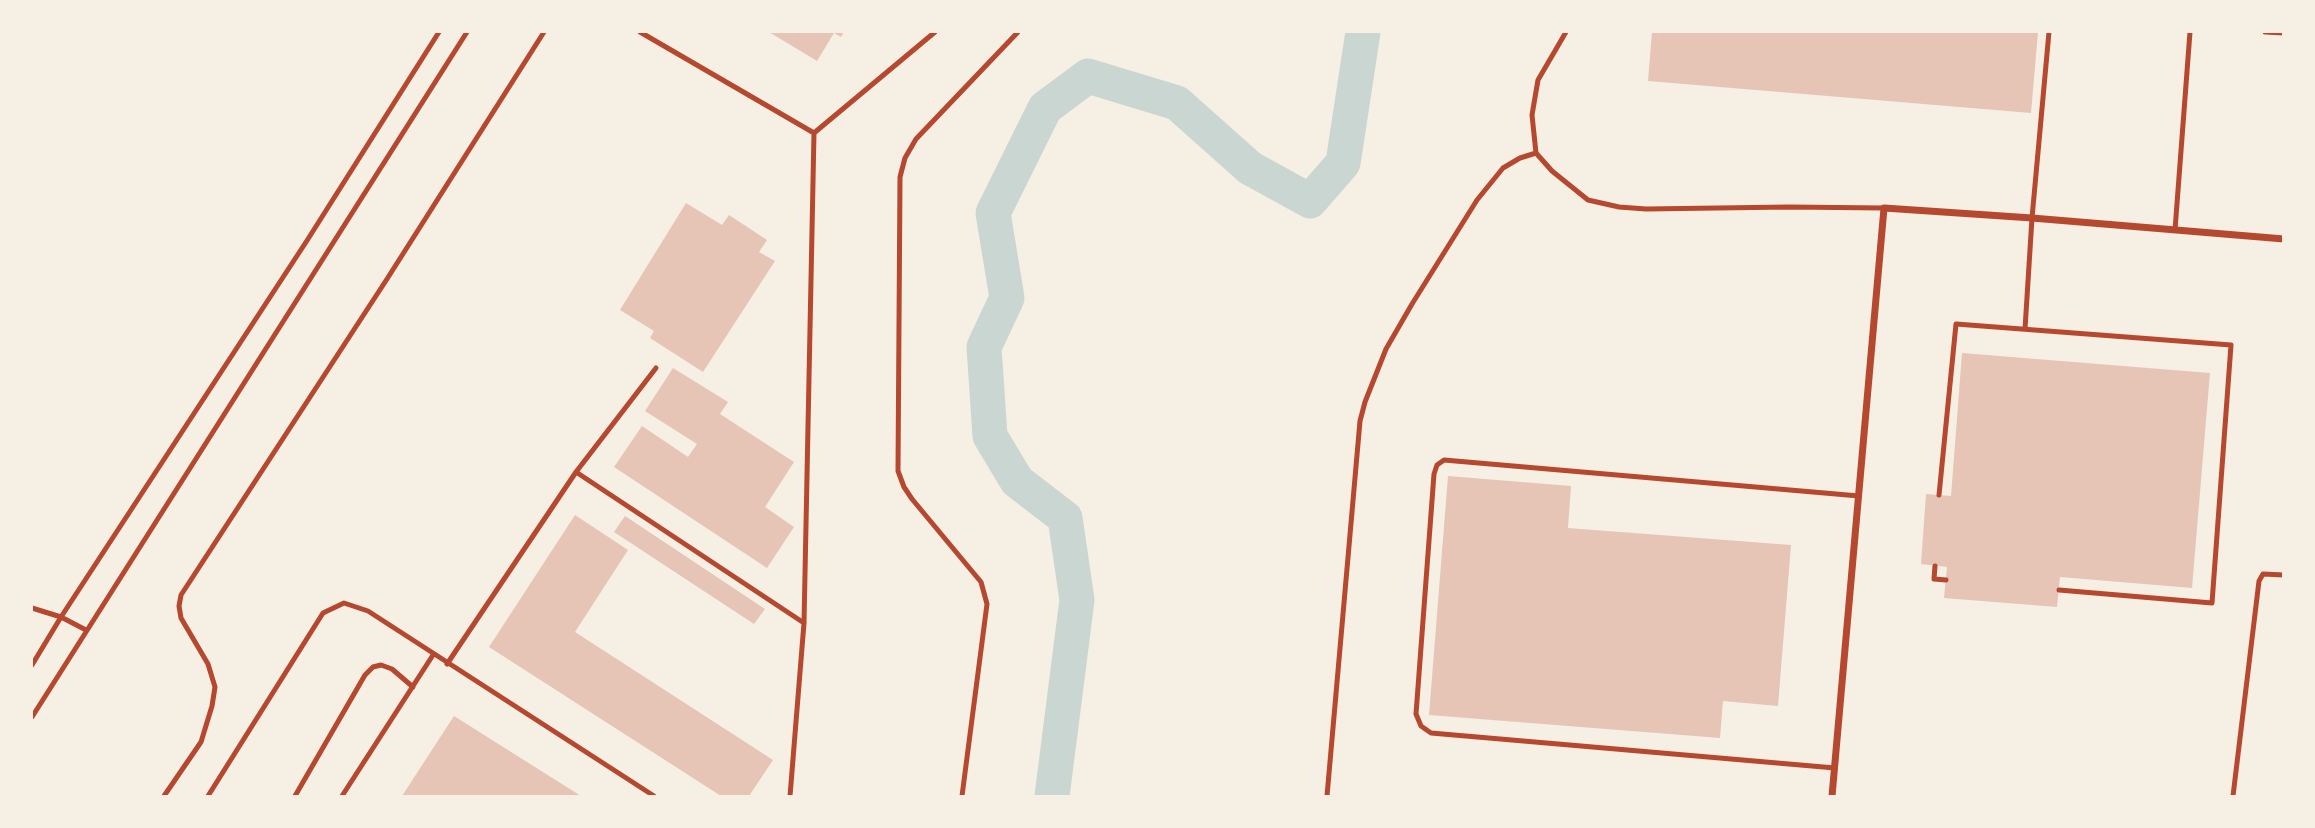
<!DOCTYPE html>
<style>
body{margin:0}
#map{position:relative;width:2315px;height:828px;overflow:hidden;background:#f6efe4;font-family:Manrope,sans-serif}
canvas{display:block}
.frame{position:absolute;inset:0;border:33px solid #f6efe4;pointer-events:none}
</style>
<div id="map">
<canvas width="2315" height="828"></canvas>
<div class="frame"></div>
</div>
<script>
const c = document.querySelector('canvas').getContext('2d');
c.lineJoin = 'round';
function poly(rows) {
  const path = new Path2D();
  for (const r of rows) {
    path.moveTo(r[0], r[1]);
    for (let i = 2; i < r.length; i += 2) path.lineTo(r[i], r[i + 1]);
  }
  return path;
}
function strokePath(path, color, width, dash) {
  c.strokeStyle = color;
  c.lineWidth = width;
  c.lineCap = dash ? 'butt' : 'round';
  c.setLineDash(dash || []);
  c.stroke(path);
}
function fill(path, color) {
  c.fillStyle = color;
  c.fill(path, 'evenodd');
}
const river = poly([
 [1052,796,1077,600,1065,518,1017,481,990,436,984,347,1007,298,993,213,1045,108,1088,76,1177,103,1250,168,1310,201,1343,163,1363,32]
]);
const building = poly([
 [769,32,844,32,841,37,834,33,817,61],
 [1652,32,2038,32,2031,113,1648,81],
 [686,203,722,225,729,215,767,240,759,252,775,261,703,372,650,338,654,331,620,310],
 [1962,353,2210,373,2192,588,2060,577,2057,607,1944,598,1947,567,1921,564,1926,494,1951,496],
 [673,368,728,402,720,414,794,462,765,507,794,527,767,568,614,467,642,426,688,457,697,444,645,411],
 [1448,476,1571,486,1568,528,1791,545,1778,706,1723,701,1720,738,1429,715],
 [575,515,628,550,575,632,773,760,749,796,721,796,489,647],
 [625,516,765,609,754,624,614,532],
 [454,716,581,796,402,796]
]);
const service = poly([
 [640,32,814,133,804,623,790,796],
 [2265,32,2284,33],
 [814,133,935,32],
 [1536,153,1532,115,1538,80,1566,32],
 [2175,230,2190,32],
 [2025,329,2032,218,2049,32],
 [576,472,656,368],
 [1939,495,1956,324,2231,345,2212,603,2059,590],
 [1935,566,1934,579,1946,580],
 [32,608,61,617,86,630],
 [447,664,576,472,804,623],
 [32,665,61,617,308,239,439,32],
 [32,717,467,32],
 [1835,768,1431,733,1421,726,1416,714,1434,474,1437,465,1444,460,1859,496],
 [164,796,201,742,212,706,215,687,208,664,181,618,179,606,181,595,387,279,544,32],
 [208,796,323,613,344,603,368,611,654,796],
 [295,796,365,675,373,667,381,665,392,669,413,687],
 [342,796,433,655],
 [962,796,987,604,981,582,912,499,904,487,898,471,900,177,905,158,916,139,1018,32],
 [1327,796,1360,421,1365,402,1386,349,1412,304,1477,200,1503,168,1520,158,1536,153,1552,171,1588,200,1619,207,1646,209,1789,207,1884,208],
 [2233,796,2259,581,2263,574,2284,575]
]);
const minor = poly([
 [1832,796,1884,208,2032,218,2284,239]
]);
strokePath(river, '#c9d6d2', 35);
fill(building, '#e6c5b7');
strokePath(service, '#b5482f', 5);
strokePath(minor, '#b5482f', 7);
</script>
